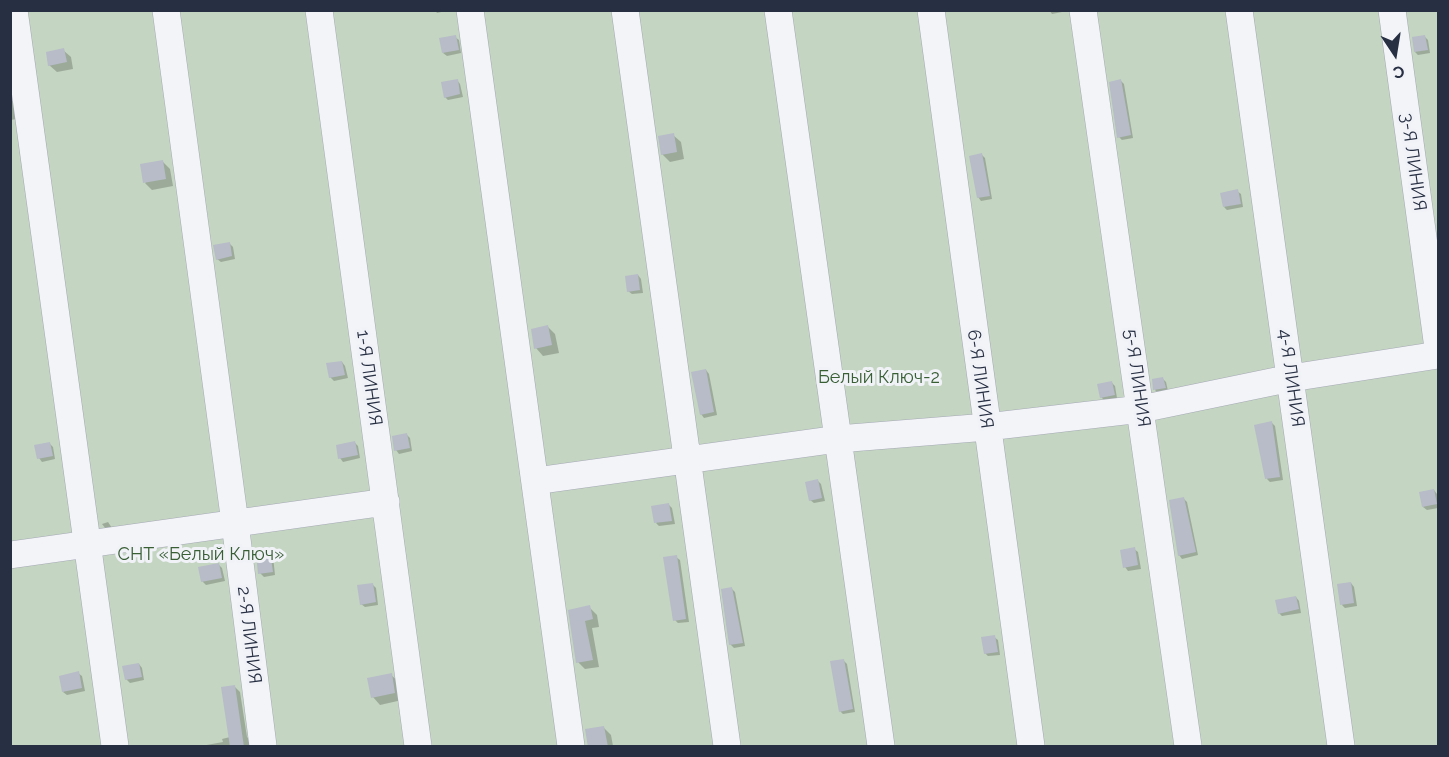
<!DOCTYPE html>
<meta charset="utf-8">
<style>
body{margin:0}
#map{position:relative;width:1449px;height:757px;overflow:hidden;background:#e0e3ea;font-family:Raleway,sans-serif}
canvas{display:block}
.frame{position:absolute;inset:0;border:12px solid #272f43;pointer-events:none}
.north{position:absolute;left:1365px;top:24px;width:60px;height:60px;-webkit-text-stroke:4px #f0f2f7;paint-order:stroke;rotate:168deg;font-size:16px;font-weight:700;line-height:24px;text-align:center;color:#272f43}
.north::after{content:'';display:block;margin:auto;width:21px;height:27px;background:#272f43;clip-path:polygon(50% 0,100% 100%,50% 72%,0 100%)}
</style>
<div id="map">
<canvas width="1449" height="757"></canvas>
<div class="frame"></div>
<div class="north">С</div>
</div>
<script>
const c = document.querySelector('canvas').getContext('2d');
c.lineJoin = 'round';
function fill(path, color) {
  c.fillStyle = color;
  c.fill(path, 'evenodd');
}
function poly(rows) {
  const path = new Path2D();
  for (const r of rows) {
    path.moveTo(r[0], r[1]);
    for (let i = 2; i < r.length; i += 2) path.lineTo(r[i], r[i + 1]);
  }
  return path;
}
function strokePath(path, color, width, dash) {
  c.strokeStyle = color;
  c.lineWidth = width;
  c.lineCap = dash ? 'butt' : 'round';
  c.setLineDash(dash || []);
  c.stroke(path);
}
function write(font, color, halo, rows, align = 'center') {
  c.font = font + ' Raleway,sans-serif';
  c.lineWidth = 6;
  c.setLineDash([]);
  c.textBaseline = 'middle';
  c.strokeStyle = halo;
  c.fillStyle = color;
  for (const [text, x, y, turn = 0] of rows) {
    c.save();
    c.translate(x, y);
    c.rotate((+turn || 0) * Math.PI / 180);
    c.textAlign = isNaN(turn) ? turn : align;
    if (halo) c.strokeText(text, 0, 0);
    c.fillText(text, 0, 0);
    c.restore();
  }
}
const green = poly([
 [10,11,1438,11,1438,746,11,746]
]);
const shadow = poly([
 [435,10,450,10,437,13],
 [1049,10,1067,10,1067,11,1052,14],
 [1424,36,1428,40,1430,53,1418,55,1415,52],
 [455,37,459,40,461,53,447,56,443,53],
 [63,50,71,57,73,69,57,72,49,65],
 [457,80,460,84,463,97,448,100,445,97],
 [1121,81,1124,84,1133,138,1122,140,1119,137],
 [10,98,13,101,17,119,10,120],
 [673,135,681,142,684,159,670,162,662,154],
 [982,155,985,158,992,199,981,201,978,197],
 [163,162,170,169,173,186,152,190,145,183],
 [1237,191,1241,194,1243,207,1227,210,1224,207],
 [229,243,233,247,235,259,221,262,217,259],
 [638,275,641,279,643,293,632,294,628,291],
 [548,327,555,334,559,353,543,356,536,348],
 [342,362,345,366,348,378,334,381,330,377],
 [706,370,709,374,717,415,704,418,701,414],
 [1163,379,1166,382,1168,391,1158,393,1155,390],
 [1112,383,1115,386,1117,398,1105,401,1101,397],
 [1272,423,1275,426,1283,480,1270,482,1267,479],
 [407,435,410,438,412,451,399,454,396,450],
 [49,443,53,447,55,459,42,462,39,458],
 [355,443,358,446,360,458,343,462,340,458],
 [818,481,821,484,825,501,814,503,810,500],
 [1434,490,1437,494,1438,508,1427,510,1423,507],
 [1184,499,1187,502,1198,555,1182,559,1179,555],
 [669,505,672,508,675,524,659,526,656,523],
 [108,522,112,528,106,529,102,524],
 [1134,549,1138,552,1141,569,1128,571,1125,567],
 [269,553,273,556,275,575,264,577,260,573],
 [676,557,680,560,689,622,678,623,675,620],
 [219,565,222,568,225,581,206,585,202,581],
 [1351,583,1354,587,1357,606,1345,608,1342,605],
 [372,584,376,588,378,605,365,607,361,604],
 [732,589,735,592,745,646,734,648,730,644],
 [1296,597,1299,601,1301,613,1282,616,1279,613],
 [589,607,597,615,599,627,592,628,599,667,585,669,578,662,570,611],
 [994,637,998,640,1000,655,988,656,985,653],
 [843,660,847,664,855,712,843,714,840,711],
 [139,664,142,668,144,680,130,683,126,679],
 [78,673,82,676,85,691,67,695,63,692],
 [391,675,399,682,402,700,380,705,373,697],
 [234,686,240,692,247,737,250,740,251,746,201,746,223,742,222,739,230,737],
 [603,727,611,735,613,746,590,746]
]);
const building = poly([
 [456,35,459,50,442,53,439,38],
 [1425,35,1428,50,1414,52,1412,37],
 [64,48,67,62,48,66,46,52],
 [458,79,460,94,444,98,441,82],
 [1121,79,1131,135,1117,138,1109,82],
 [674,133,677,152,661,155,658,136],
 [982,153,990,196,977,198,969,156],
 [163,160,166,179,143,183,140,164],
 [1238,189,1241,204,1223,207,1220,193],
 [230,242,232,256,216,260,213,245],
 [638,274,640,290,627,292,625,276],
 [548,325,552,345,534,349,531,329],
 [342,361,345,375,329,378,326,363],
 [706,369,714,412,700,415,691,372],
 [1163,377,1166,388,1153,390,1152,379],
 [1112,381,1115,395,1100,398,1097,384],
 [1272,421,1280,477,1265,479,1254,425],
 [407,433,410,448,394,451,392,436],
 [355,441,358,455,338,459,336,445],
 [50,442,53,456,37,459,34,445],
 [818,479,822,498,809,501,805,482],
 [1434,489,1437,504,1422,507,1419,492],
 [1184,497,1196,552,1178,556,1169,500],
 [669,503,672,521,654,523,651,506],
 [1135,547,1138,565,1123,568,1120,550],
 [270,551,273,572,258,574,256,553],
 [677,555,686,619,673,621,663,557],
 [219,563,222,578,201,582,198,567],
 [1351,582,1354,603,1340,605,1337,584],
 [373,583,376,602,360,605,357,585],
 [732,587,743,643,729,645,721,589],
 [1296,596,1299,609,1278,614,1275,600],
 [590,605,593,619,585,621,593,660,576,663,568,610],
 [995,635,998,652,984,654,981,637],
 [844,659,853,709,839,712,830,661],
 [139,663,142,677,125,680,122,666],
 [79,671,82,688,62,692,59,676],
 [392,673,395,693,371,698,367,678],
 [235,685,244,747,230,747,221,687],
 [604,726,608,747,588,747,585,729]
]);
const minor = poly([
 [14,10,115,746],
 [166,10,235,523,263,746],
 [319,10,418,746],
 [470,10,571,746],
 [625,10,727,746],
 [778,10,881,746],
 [931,10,1031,746],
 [1083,10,1188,746],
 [1239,10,1341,746],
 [1392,10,1438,348],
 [535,481,838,439,987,427,1141,409,1291,378,1438,355],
 [10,555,386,502]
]);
const streetNames = [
 ["3-Я ЛИНИЯ",1413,162,82],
 ["1-Я ЛИНИЯ",369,378,82],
 ["5-Я ЛИНИЯ",1137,378,82],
 ["4-Я ЛИНИЯ",1291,378,82],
 ["6-Я ЛИНИЯ",980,379,82],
 ["2-Я ЛИНИЯ",249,635,83]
];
const parkNames = [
 ["Белый Ключ-2",879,378],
 ["СНТ «Белый Ключ»",201,555]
];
fill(green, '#c4d5c1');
fill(shadow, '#0003');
fill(building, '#b7bcc8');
strokePath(minor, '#a5a9b5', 28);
strokePath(minor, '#f3f4f8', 27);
write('18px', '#272f43', '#f0f2f7', streetNames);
write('18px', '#385f34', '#f0f2f7', parkNames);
</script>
